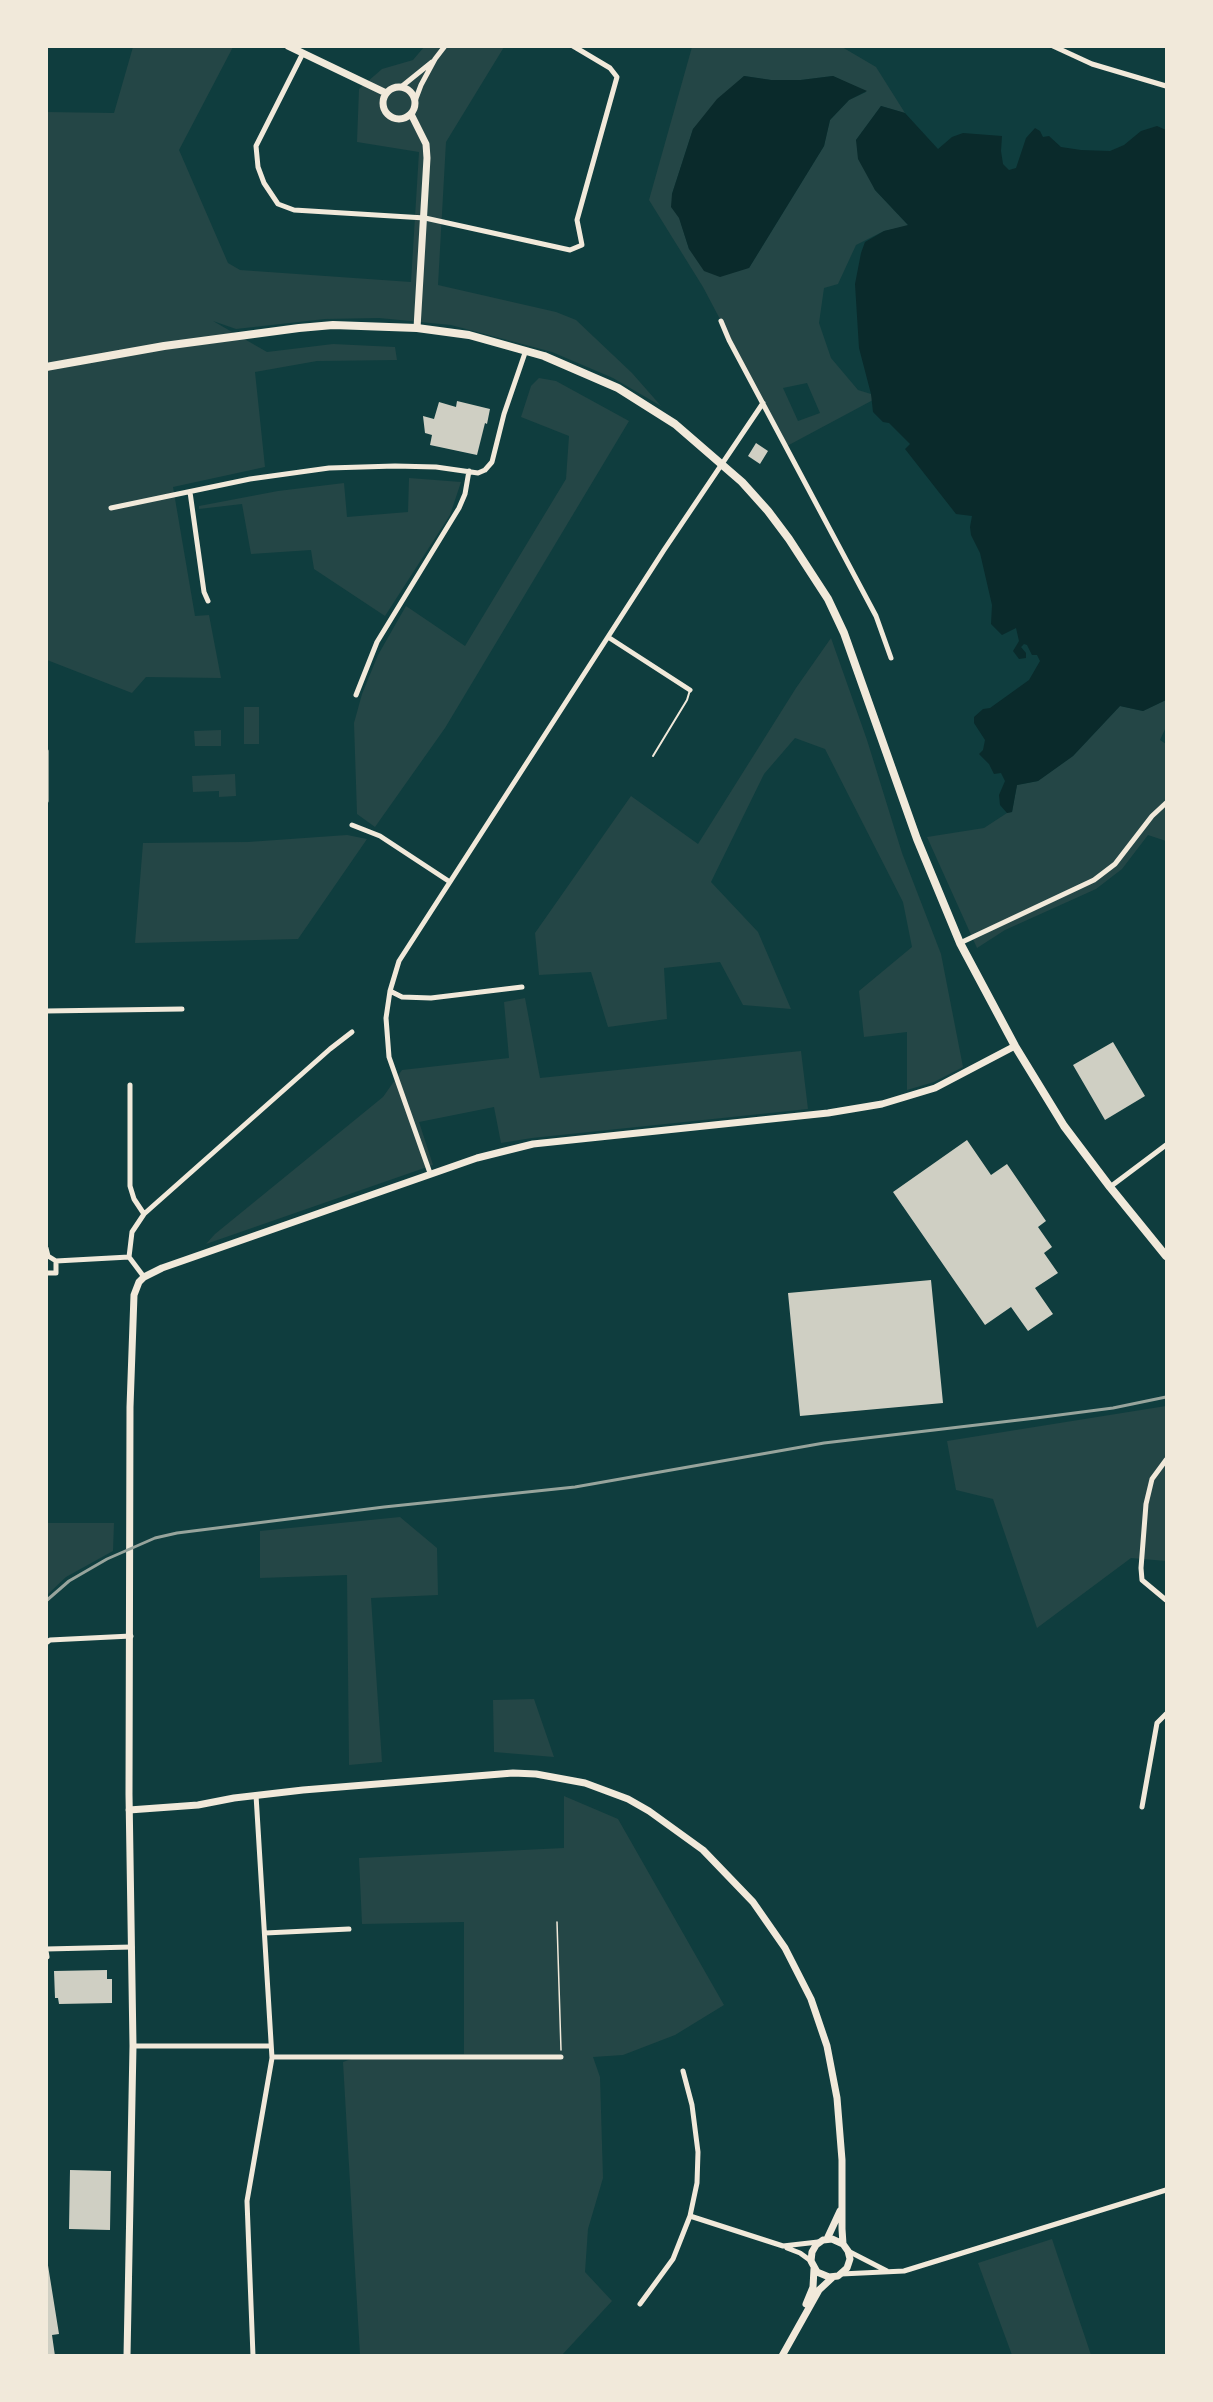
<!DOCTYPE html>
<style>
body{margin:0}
#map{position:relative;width:1213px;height:2402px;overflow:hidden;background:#0f3d3e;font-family:"Libre Baskerville",serif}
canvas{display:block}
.frame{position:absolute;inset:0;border:48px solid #f1e9da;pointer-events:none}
</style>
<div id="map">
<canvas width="1213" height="2402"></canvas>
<div class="frame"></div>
</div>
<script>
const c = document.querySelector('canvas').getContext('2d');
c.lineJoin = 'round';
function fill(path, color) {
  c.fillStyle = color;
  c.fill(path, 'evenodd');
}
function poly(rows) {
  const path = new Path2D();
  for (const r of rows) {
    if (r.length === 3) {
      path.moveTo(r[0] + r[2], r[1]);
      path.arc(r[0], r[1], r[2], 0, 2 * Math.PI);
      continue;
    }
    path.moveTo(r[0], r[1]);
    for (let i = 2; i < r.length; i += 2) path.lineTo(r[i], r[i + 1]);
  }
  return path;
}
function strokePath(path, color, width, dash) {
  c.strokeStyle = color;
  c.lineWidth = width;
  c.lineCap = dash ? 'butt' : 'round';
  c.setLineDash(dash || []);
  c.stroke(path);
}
const green = poly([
 [133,47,233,47,179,150,228,263,240,270,411,282,419,152,357,142,359,89,382,69,413,60,424,47,504,47,446,142,438,285,556,312,576,320,632,373,661,406,613,378,552,352,451,325,379,318,325,319,236,329,213,321,267,352,333,344,395,347,397,360,317,361,255,372,265,467,173,487,195,616,209,615,221,678,146,677,132,693,47,660,46,112,114,113],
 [692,47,842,47,876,67,905,113,881,106,856,140,875,190,909,226,884,231,856,245,838,284,824,288,819,323,831,358,858,390,871,394,873,400,787,446,703,287,649,200],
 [744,76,771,80,801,80,833,76,866,92,849,100,830,120,824,146,749,268,689,249,672,194,693,129],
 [807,383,820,413,798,421,783,388],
 [539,378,556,381,629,421,445,728,375,827,357,814,354,723,362,694,378,655,406,606,465,646,566,479,569,436,521,417,531,386],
 [409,478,461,482,450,515,385,616,314,569,311,550,251,554,242,504,199,509,199,506,278,491,344,483,347,517,408,512],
 [831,638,867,740,902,853,941,954,963,1067,934,1082,907,1090,907,1032,864,1037,859,991,912,947,903,902,825,749,795,738,764,774,711,882,758,932,791,1009,743,1005,720,962,664,968,667,1019,608,1027,591,972,539,975,535,933,631,796,698,844,796,688],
 [1166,700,1166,727,1160,740,1166,744,1166,841,1148,835,1122,869,1096,889,1005,930,977,948,927,837,984,828,1007,813,1012,812,1017,785,1038,781,1073,756,1120,706,1143,711],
 [244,707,259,707,259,744,244,744],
 [221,730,221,746,195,746,194,731],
 [235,774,236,796,219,797,219,791,193,792,192,776],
 [347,835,367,839,298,939,135,943,143,843,248,842],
 [525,998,540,1078,801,1051,808,1109,532,1138,501,1143,494,1107,419,1122,433,1165,206,1244,215,1234,383,1097,402,1070,509,1058,504,1002],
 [1166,1406,1166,1561,1131,1558,1037,1628,993,1499,956,1490,947,1441],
 [400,1517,437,1548,438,1595,371,1598,382,1762,349,1765,347,1575,260,1578,260,1531],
 [47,1523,114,1523,113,1551,66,1577,47,1595],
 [534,1699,554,1757,494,1752,493,1700],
 [564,1796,618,1819,724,2005,675,2035,623,2055,593,2057,600,2077,603,2178,588,2229,585,2272,612,2301,562,2355,360,2355,343,2062,362,2055,464,2054,464,1922,362,1924,359,1858,564,1848],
 [1052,2239,1091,2355,1012,2355,978,2263]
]);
const water = poly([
 [744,76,771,80,801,80,833,76,867,91,849,100,830,120,824,146,749,268,720,277,704,271,689,249,679,218,671,207,672,194,693,129,717,99],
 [881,106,905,113,938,149,952,137,963,133,1002,136,1001,151,1003,164,1009,170,1016,168,1026,138,1035,128,1040,131,1043,137,1049,136,1061,147,1081,150,1110,151,1124,145,1141,131,1157,126,1166,130,1166,700,1143,711,1120,706,1073,756,1038,781,1017,785,1012,812,1007,813,1000,805,999,795,1005,781,1001,773,994,774,989,764,979,754,983,750,985,740,974,723,974,717,983,709,990,708,1029,680,1040,661,1037,655,1032,655,1027,645,1024,644,1021,647,1026,653,1026,658,1019,659,1013,651,1019,641,1016,628,1002,635,991,624,992,605,980,553,971,535,970,527,972,516,956,514,905,449,910,444,889,423,883,422,873,412,871,394,859,348,855,284,861,253,865,242,884,231,908,225,875,190,858,159,856,140]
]);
const building = poly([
 [457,401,490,409,487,424,485,423,477,455,430,445,432,435,425,433,423,416,434,419,439,402,456,407],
 [756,443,768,451,760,464,748,456],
 [1113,1042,1145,1096,1105,1120,1073,1065],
 [967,1140,991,1175,1007,1164,1046,1221,1038,1227,1052,1247,1044,1253,1058,1273,1035,1288,1053,1314,1028,1331,1011,1307,985,1325,893,1192],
 [931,1280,943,1403,800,1416,788,1293],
 [107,1970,107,1979,112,1979,112,2003,59,2004,58,1998,55,1998,54,1971],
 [70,2170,111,2171,110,2230,69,2229],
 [46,2253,59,2334,52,2335,55,2356,46,2356]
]);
const path = poly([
 [557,1922,561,2050]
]);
const service = poly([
 [653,756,687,700,690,690]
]);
const minor = poly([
 [1053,46,1092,64,1166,86],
 [303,53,256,146,258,167,264,183,278,204,294,210,425,218,570,250,582,245,577,220,617,77,610,68,573,46],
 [401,87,432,62],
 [415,101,421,85,435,59,445,46],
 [721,321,729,340,876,616,891,658],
 [190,492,204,592,208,601],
 [111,508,250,479,329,468,395,466,436,467,478,473,485,470,492,462,504,414,526,350],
 [608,637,690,690],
 [356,695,377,642,459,508,465,494,469,471],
 [46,751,46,801],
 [352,825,380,836,450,882],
 [960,943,1094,880,1115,864,1152,816,1166,803],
 [390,991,402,997,431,998,522,987],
 [46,1011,182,1009],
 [430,1173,389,1057,386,1018,390,991,399,961,664,550,763,403],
 [1110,1187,1166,1145],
 [144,1214,330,1049,352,1032],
 [46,1248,48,1256,56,1261],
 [129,1257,132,1232,144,1214,134,1199,130,1186,130,1085],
 [56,1261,129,1257,144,1277],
 [46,1273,56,1273,56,1261],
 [1166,1460,1152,1479,1146,1504,1141,1568,1142,1580,1166,1600],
 [46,1643,50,1640,131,1636],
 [1142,1807,1157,1723,1166,1714],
 [265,1933,349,1929],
 [46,1949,132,1947],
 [46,1951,47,1957],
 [133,2046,270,2046],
 [272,2057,561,2057],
 [690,2216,783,2246,818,2242],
 [787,2248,800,2253,811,2261],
 [848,2251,887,2271],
 [841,2274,904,2271,1166,2190],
 [640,2304,673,2259,690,2216,697,2183,698,2152,692,2105,683,2071],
 [253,2356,247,2201,272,2058,256,1795]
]);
const tertiary = poly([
 [288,46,386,93],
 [399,103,16],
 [411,114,426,144,427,158,417,328],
 [129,1810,198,1805,234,1798,303,1790,513,1773,536,1774,585,1783,628,1799,649,1811,703,1850,753,1902,785,1948,811,1999,827,2046,837,2098,842,2160,842,2229,843,2244,848,2251,850,2259,847,2268,838,2276,829,2277,817,2272,811,2261,812,2252,816,2245,823,2240,832,2239,843,2244],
 [827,2239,840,2211],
 [806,2304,813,2287,814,2269],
 [127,2356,133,2046,129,1794,130,1407,134,1295,139,1282,144,1277,162,1268,477,1158,533,1144,828,1113,882,1104,935,1088,1015,1046],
 [782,2356,819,2290,833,2277]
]);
const secondary = poly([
 [46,367,164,346,299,328,333,325,417,328,469,335,544,356,618,388,675,424,742,482,768,511,789,539,828,599,844,633,917,839,960,943,1015,1046,1064,1126,1110,1187,1166,1256]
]);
const rail = poly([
 [46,1601,69,1581,107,1559,155,1538,177,1533,384,1507,575,1487,824,1443,1036,1418,1113,1408,1166,1397]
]);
fill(green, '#244646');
fill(water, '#0a2a2b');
fill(building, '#cfcfc3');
strokePath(path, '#f1e9da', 1.5);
strokePath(service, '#f1e9da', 2);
strokePath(minor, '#f1e9da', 5);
strokePath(tertiary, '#f1e9da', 7);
strokePath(secondary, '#f1e9da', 8);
strokePath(rail, '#97a49c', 3);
</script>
